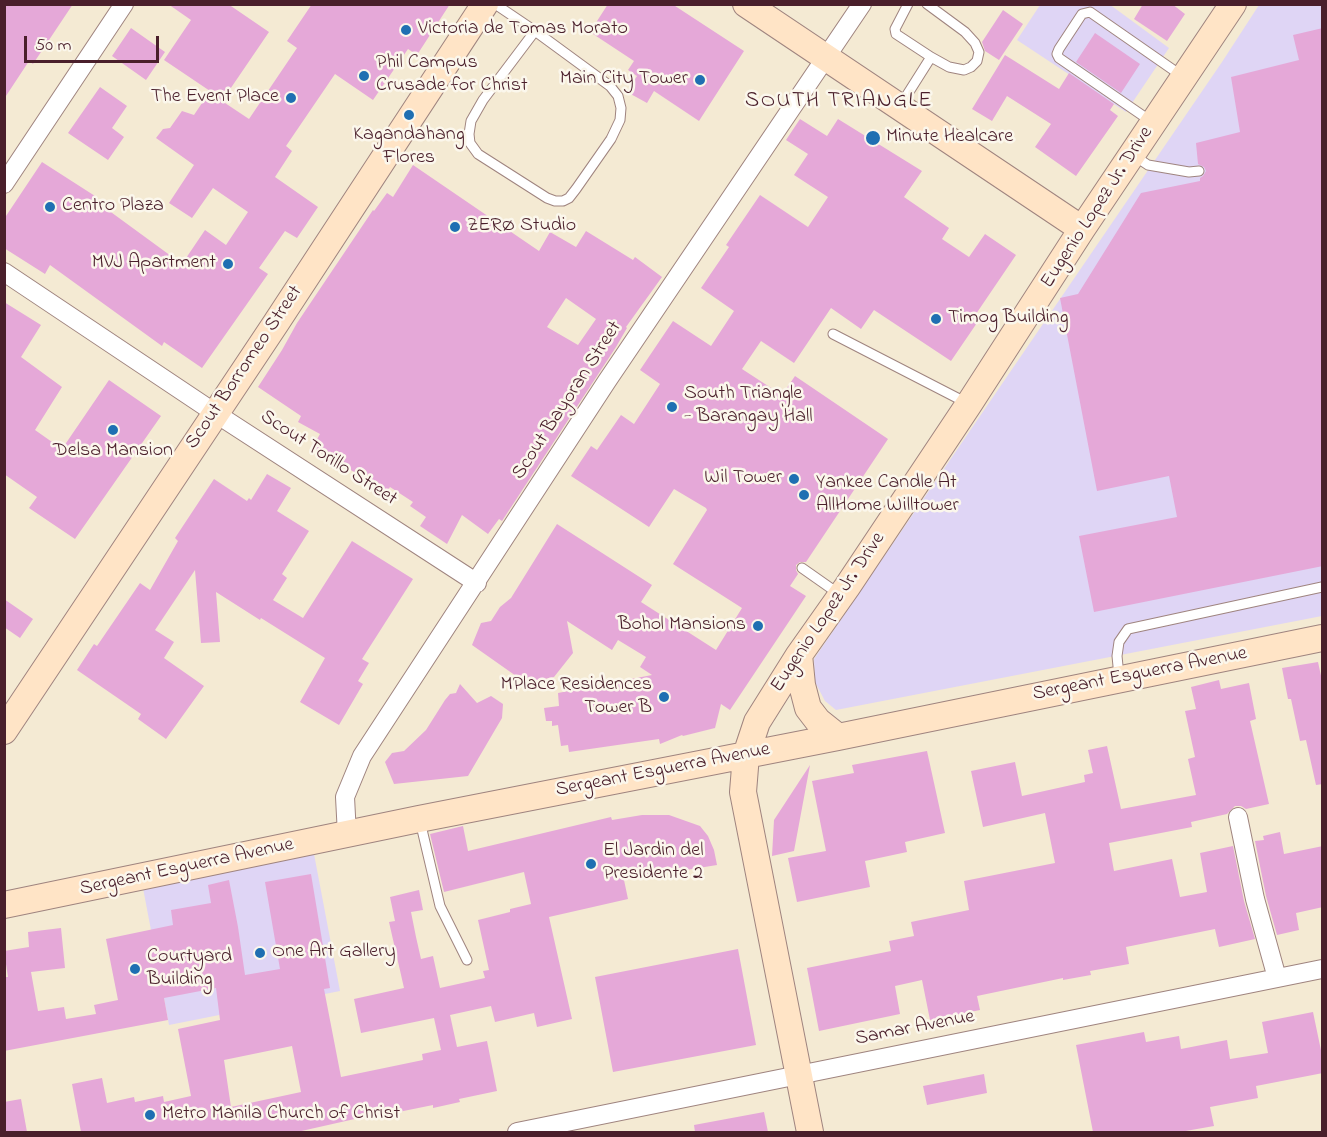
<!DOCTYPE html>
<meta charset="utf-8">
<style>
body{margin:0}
#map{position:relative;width:1327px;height:1137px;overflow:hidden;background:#f4ead3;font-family:"Indie Flower",sans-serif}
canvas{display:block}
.frame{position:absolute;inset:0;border:6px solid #4a1f2b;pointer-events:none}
.scale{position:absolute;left:24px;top:36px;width:135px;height:27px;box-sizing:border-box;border:3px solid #4a1f2b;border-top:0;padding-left:8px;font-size:18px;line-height:21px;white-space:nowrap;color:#4a1f2b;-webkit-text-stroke:4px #fbf7ec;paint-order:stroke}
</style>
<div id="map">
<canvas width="1327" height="1137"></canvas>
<div class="frame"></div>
<div class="scale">50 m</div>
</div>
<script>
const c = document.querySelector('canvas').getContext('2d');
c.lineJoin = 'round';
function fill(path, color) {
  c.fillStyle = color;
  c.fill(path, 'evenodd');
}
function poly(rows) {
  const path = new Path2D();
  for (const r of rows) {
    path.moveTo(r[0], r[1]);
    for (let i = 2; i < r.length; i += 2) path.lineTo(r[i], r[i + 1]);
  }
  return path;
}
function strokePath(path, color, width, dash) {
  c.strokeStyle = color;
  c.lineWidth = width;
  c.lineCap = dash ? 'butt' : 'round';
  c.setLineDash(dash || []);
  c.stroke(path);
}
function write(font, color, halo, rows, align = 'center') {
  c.font = font + ' "Indie Flower",sans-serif';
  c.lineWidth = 5;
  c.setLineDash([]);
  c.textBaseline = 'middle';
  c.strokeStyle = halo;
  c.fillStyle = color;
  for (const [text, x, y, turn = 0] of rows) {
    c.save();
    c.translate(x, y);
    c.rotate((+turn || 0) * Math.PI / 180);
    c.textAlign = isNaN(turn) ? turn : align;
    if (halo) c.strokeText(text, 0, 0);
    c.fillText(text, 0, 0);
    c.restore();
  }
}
const built = poly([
 [1109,4,1169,48,1126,112,1017,40,1040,5],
 [1259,5,1322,5,1322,616,836,710,825,701,815,682,814,659,1222,62],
 [314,854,340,991,169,1025,143,888]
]);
const building = poly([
 [4,4,73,4,33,64,29,61,4,99],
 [168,4,228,4,269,32,222,101,249,119,297,48,287,41,312,4,450,4,417,55,408,49,373,100,335,74,286,146,292,151,275,177,318,207,297,238,285,231,259,268,268,274,202,368,164,342,162,346,50,265,45,274,4,248,4,219,42,162,95,196,93,199,182,264,205,230,226,245,248,212,213,188,192,218,169,203,194,165,156,138,163,129,170,128,182,111,194,115,210,91,164,60,191,20],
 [608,4,672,4,744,51,699,121,654,91,647,103,627,92,637,76,628,70,634,61,590,32],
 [1143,4,1172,4,1185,14,1167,41,1134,19],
 [1003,10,1023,24,999,60,985,51,982,42],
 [131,28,165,52,146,80,112,56],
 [1323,28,1323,566,1094,612,1079,536,1177,517,1169,476,1097,491,1060,298,1078,294,1141,193,1200,181,1200,178,1203,176,1206,171,1204,167,1198,164,1196,143,1240,132,1231,77,1299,60,1293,35],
 [1095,33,1140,64,1121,93,1076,62],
 [1005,55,1059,89,1069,73,1114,104,1110,110,1118,116,1076,176,1035,147,1051,124,1007,96,992,121,972,109],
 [100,87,127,106,112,128,124,137,108,160,68,133],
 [800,119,827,136,838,119,922,171,904,197,949,228,942,239,969,257,985,234,1016,255,976,314,981,317,951,361,874,310,861,329,831,308,794,363,761,341,742,369,782,395,795,376,888,439,806,562,800,562,796,565,796,570,798,574,790,586,806,596,730,710,721,704,715,728,683,736,682,735,660,744,659,739,569,752,568,745,561,746,558,725,552,726,552,721,546,721,544,708,559,706,558,693,652,675,640,667,646,657,618,640,612,650,567,621,573,653,554,677,526,683,472,645,481,623,491,621,500,607,511,598,557,524,652,585,641,602,716,650,742,608,673,564,707,510,706,508,674,489,649,527,571,476,591,446,597,450,621,415,634,424,660,384,640,370,673,321,711,346,734,311,701,288,729,247,726,245,760,195,808,227,828,197,794,175,808,154,786,140],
 [413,165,539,251,550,232,576,247,586,231,633,260,635,257,662,277,626,327,627,328,616,347,502,521,499,519,488,534,462,515,447,544,420,526,426,517,410,506,413,502,390,487,387,491,373,482,369,489,353,478,356,473,312,448,320,434,298,422,301,416,258,387,282,350,297,323,373,210,374,211,387,193,393,197],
 [566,298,596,319,578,345,547,327],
 [4,302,41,325,21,357,62,387,35,430,62,449,109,380,161,416,75,539,29,508,37,497,4,474],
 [267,474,291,488,277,511,309,531,282,574,287,578,273,600,303,618,352,541,413,579,362,659,369,663,358,681,363,684,339,725,300,702,325,658,261,618,260,620,216,592,220,642,201,643,195,570,155,630,174,642,164,658,204,686,166,739,138,719,141,714,77,670,94,644,97,646,140,583,150,590,178,541,175,538,214,479,247,501,249,498,251,500],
 [4,599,33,619,20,638,4,627],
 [1318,662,1323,685,1323,784,1316,785,1306,740,1300,741,1291,699,1288,699,1282,668],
 [1219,680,1221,689,1249,683,1256,719,1250,721,1269,804,1246,809,1241,806,1235,806,1227,814,1191,822,1192,827,1109,843,1114,871,1172,859,1180,897,1207,892,1200,853,1233,846,1244,901,1255,939,1219,947,1215,929,1126,947,1129,964,1090,971,1091,975,1063,980,1063,978,977,996,980,1010,930,1020,922,980,895,986,900,1014,819,1031,807,968,891,951,889,941,914,936,911,922,969,910,964,881,1055,863,1045,813,983,827,971,771,1015,762,1022,796,1085,782,1084,775,1093,773,1088,750,1107,746,1121,809,1196,795,1188,759,1195,757,1185,711,1196,709,1191,687],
 [460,684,477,703,491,696,503,704,502,718,468,776,394,784,385,762,392,753,404,751,426,730,445,700,450,694,456,693],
 [927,751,945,833,905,842,907,852,865,861,870,887,797,902,788,858,826,851,812,781,854,773,852,765],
 [810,765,794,851,772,856,774,820],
 [642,815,669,815,700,826,708,836,714,850,717,865,624,880,628,899,549,917,572,1019,537,1027,534,1013,495,1022,491,1006,450,1015,457,1047,487,1041,497,1091,459,1099,460,1102,433,1108,433,1105,369,1118,368,1116,297,1132,81,1132,72,1084,102,1078,107,1103,134,1097,135,1102,163,1096,164,1102,191,1096,178,1029,220,1020,216,988,164,998,168,1020,4,1051,4,977,8,977,4,951,29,947,28,932,61,928,65,968,31,972,38,1011,64,1007,66,1019,96,1014,94,1005,118,1000,106,939,173,925,171,910,211,903,208,885,229,880,238,927,245,975,280,969,265,882,311,874,330,988,324,989,341,1077,423,1060,422,1054,441,1050,434,1018,361,1033,354,999,404,988,389,922,395,921,390,897,419,890,423,910,411,912,416,937,421,959,433,956,440,988,485,978,483,971,489,970,478,920,510,912,510,909,531,904,524,872,444,892,430,834,463,826,468,851,611,817,612,820],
 [292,1046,301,1092,231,1107,224,1060],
 [1280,832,1284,854,1323,846,1323,907,1296,913,1299,930,1277,935,1266,896,1255,841,1264,840,1263,836],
 [738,949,756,1045,613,1072,595,977],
 [1313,1012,1323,1060,1323,1073,1256,1086,1258,1098,1210,1107,1214,1126,1180,1132,1093,1132,1076,1045,1144,1032,1146,1042,1179,1036,1181,1049,1227,1040,1230,1059,1268,1053,1262,1022],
 [984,1074,987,1093,927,1105,923,1086],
 [21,1099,27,1132,4,1132,4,1102],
 [764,1112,768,1132,695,1132,694,1125]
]);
const lane = poly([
 [495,4,535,31,610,86,618,96,621,108,620,120,611,139,576,189,569,198,563,201,555,201,547,198,478,154,470,143,469,134,471,121,483,100,535,31],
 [927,4,965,32,975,43,979,52,977,61,971,67,964,70,949,67,931,57],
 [900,106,931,57,896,34,895,29,908,4],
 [1152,122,1059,58,1057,54,1059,49,1082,14,1090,12,1182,76],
 [1133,155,1148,165,1189,172,1199,171],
 [833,334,967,403],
 [802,568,839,594],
 [1119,676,1117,656,1119,642,1128,629,1322,587],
 [420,821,440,906,467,960]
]);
const street = poly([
 [4,184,124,4],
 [4,272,215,413,477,583],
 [1238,817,1255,899,1277,978],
 [347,835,345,797,362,756,607,381,862,4],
 [517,1132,1322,969]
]);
const secondary = poly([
 [746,4,1082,229],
 [799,655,802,685,808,708,818,721,838,737],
 [4,731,276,323,485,4],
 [4,905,419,819,838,737,1322,638],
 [810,1132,743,792,746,755,757,722,799,655,847,587,969,404,1082,229,1233,4]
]);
const markers = [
 [406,30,6,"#1f6fb2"],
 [364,76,6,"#1f6fb2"],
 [700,80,6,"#1f6fb2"],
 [291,98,6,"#1f6fb2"],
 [409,115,6,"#1f6fb2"],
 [873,138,8,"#1f6fb2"],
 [50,207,6,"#1f6fb2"],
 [455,227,6,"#1f6fb2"],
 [228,264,6,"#1f6fb2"],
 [936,319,6,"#1f6fb2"],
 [672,407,6,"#1f6fb2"],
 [113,430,6,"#1f6fb2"],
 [794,479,6,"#1f6fb2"],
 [804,495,6,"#1f6fb2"],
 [758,626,6,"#1f6fb2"],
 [664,697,6,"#1f6fb2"],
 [591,864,6,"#1f6fb2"],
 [260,953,6,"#1f6fb2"],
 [135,969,6,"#1f6fb2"],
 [150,1115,6,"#1f6fb2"]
];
const poiNames = [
 ["Victoria de Tomas Morato",418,30],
 ["Phil Campus",376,64],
 ["Crusade for Christ",376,87],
 ["Main City Tower",688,80,"right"],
 ["The Event Place",279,98,"right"],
 ["Kagandahang",409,136,"center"],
 ["Flores",409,159,"center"],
 ["Minute Healcare",886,138],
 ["Centro Plaza",62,207],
 ["ZERØ Studio",467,227],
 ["MVJ Apartment",216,264,"right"],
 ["Timog Building",948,319],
 ["South Triangle",684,395],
 ["- Barangay Hall",684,418],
 ["Delsa Mansion",113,452,"center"],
 ["Wil Tower",782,479,"right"],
 ["Yankee Candle At",816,484],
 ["AllHome Willtower",816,507],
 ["Bohol Mansions",746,626,"right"],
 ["MPlace Residences",652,686,"right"],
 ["Tower B",652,709,"right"],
 ["El Jardin del",603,852],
 ["Presidente 2",603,875],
 ["One Art Gallery",272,953],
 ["Courtyard",147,958],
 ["Building",147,981],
 ["Metro Manila Church of Christ",162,1115]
];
const streetNames = [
 ["Eugenio Lopez Jr. Drive",1098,208,-57],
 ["Scout Borromeo Street",245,368,-56],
 ["Scout Bayoran Street",568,401,-57],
 ["Scout Torillo Street",328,459,33],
 ["Eugenio Lopez Jr. Drive",829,613,-56],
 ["Sergeant Esguerra Avenue",1140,675,-11],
 ["Sergeant Esguerra Avenue",663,771,-11],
 ["Sergeant Esguerra Avenue",187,868,-12],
 ["Samar Avenue",915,1029,-11]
];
const quarterNames = [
 ["SOUTH TRIANGLE",839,102]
];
fill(built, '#dfd5f5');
fill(building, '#e5a8d8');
strokePath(lane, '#9f847f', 11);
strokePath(street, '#9f847f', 20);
strokePath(secondary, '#9f847f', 28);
strokePath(lane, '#fff', 9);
strokePath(street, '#fff', 18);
strokePath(secondary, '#ffe4c6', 26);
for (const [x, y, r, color] of markers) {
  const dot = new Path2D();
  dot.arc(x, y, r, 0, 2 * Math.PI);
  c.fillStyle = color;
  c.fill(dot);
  strokePath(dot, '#fbf7ec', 2);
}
write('20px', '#4a1f2b', '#fbf7ec', poiNames, 'left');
write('20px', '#4a1f2b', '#fbf7ec', streetNames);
c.letterSpacing = '1.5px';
write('22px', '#4a1f2b', '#fbf7ec', quarterNames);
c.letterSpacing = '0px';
</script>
